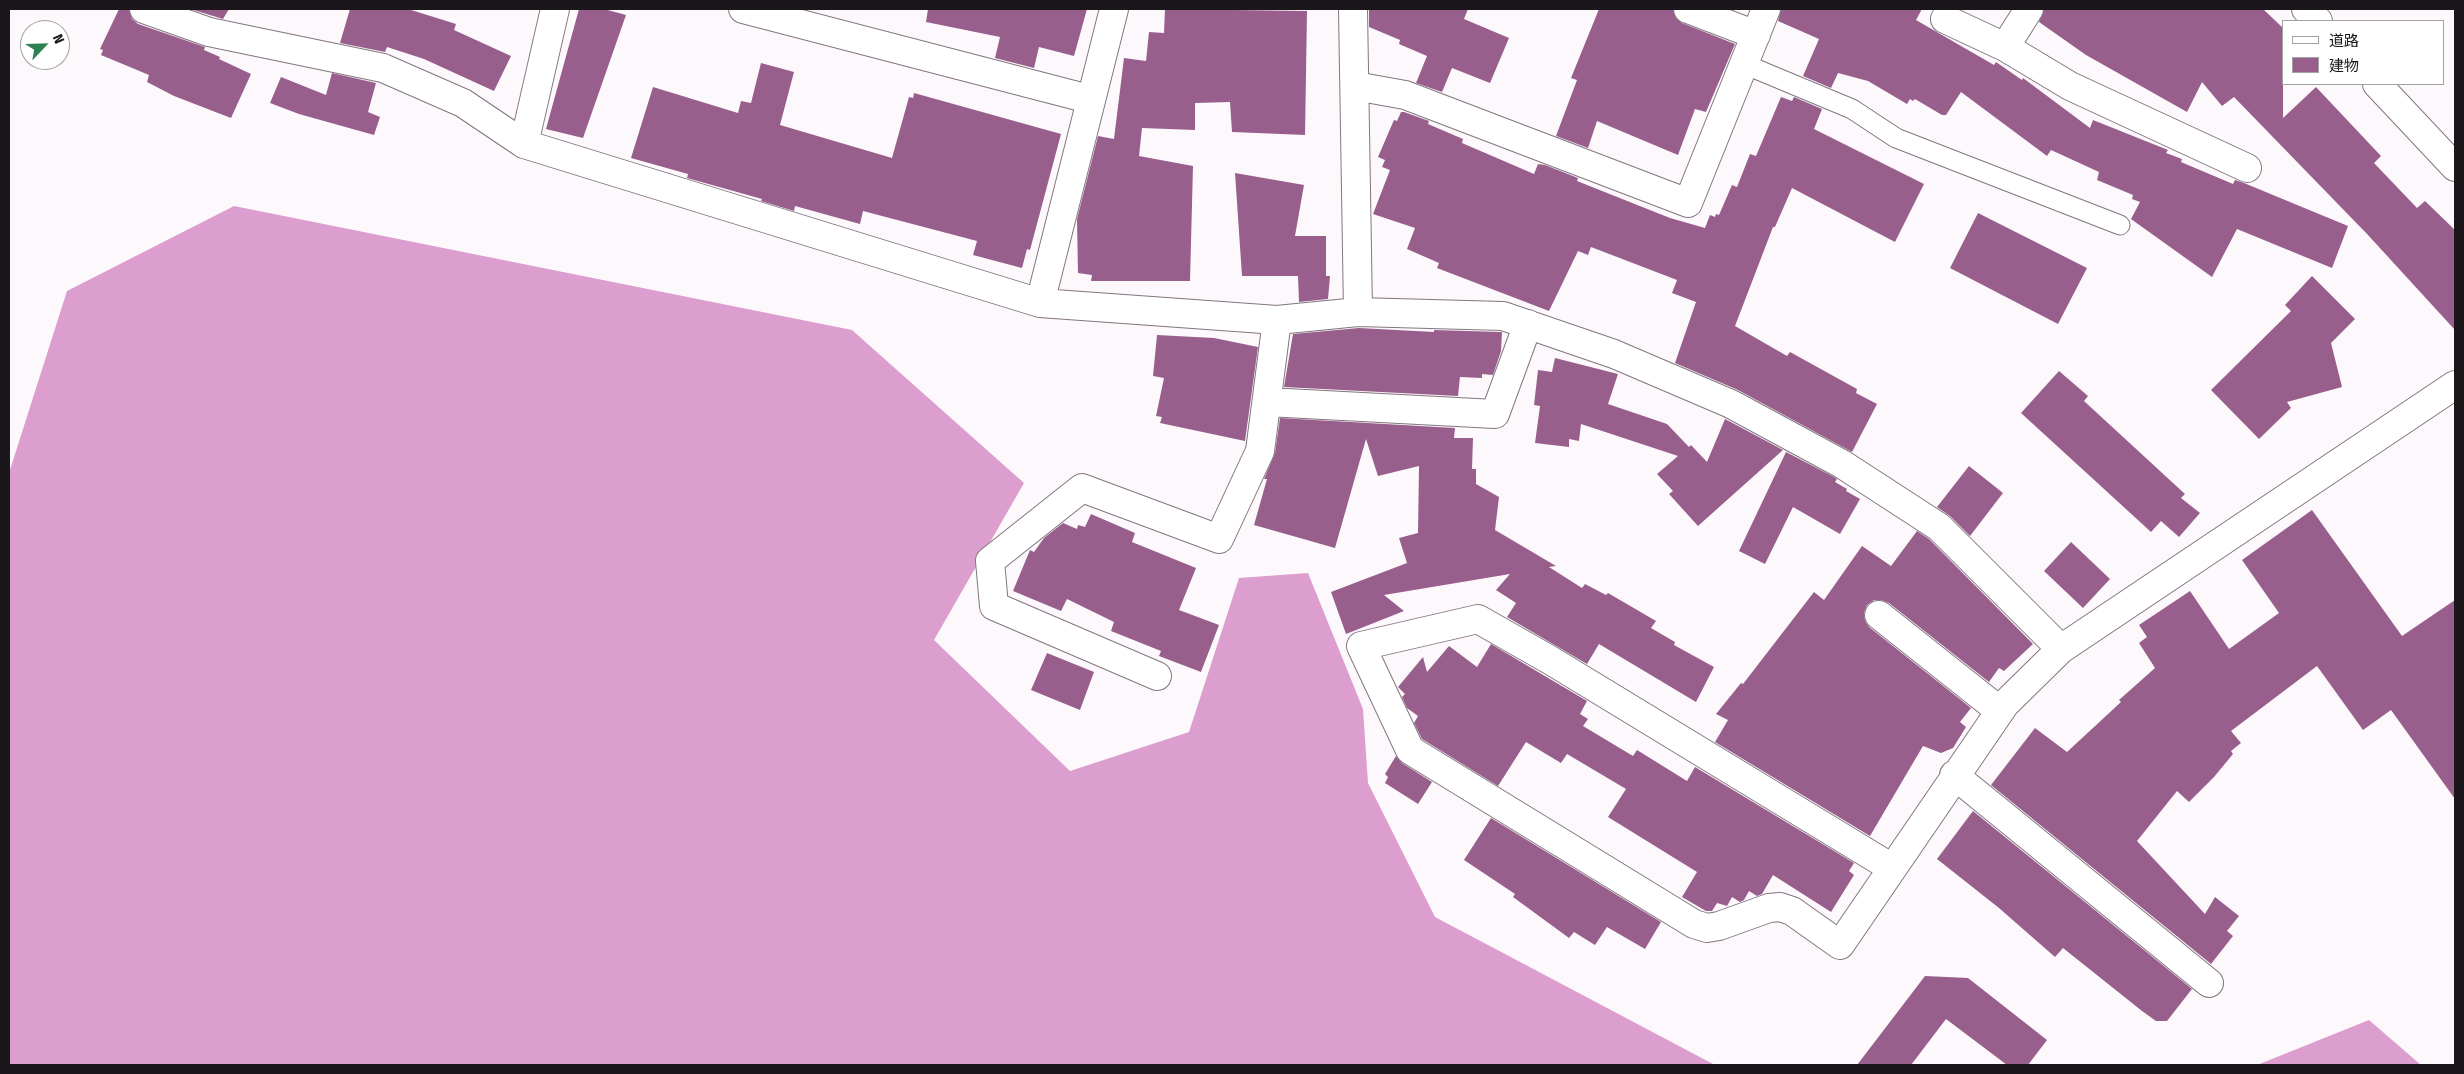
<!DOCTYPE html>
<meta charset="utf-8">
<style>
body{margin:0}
#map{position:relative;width:2464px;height:1074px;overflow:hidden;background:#fdf8fc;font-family:"Fira Sans Condensed","Noto Sans JP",sans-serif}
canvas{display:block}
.frame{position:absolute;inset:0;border:10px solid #1a1619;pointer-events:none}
.legend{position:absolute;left:2282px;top:20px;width:162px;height:65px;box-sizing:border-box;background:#fff;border:1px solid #a3a2a3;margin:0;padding:6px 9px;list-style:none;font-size:15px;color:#1a1619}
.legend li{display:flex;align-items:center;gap:10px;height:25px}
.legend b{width:25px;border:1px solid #a3a2a3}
.north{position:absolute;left:20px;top:20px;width:50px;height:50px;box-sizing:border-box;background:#fff;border:1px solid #a3a2a3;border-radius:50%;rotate:66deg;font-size:14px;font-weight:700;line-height:20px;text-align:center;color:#1a1619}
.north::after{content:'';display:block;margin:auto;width:18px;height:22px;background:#308152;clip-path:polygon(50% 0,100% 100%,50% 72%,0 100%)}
</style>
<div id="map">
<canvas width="2464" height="1074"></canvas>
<div class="frame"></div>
<ul class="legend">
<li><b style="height:6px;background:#fff"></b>道路</li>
<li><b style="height:14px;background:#985f8c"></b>建物</li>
</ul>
<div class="north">N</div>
</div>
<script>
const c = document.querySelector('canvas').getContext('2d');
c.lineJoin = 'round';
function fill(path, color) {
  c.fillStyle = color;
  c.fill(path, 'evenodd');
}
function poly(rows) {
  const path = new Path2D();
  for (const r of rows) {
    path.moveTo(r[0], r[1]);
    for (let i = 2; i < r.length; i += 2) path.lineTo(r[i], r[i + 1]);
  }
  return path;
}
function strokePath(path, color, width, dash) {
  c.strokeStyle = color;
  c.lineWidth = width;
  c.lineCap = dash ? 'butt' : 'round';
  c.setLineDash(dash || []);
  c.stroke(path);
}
const forest = poly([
 [234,206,852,330,1024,483,934,640,1070,771,1189,732,1239,578,1308,573,1363,709,1368,783,1435,917,1715,1065,9,1065,9,473,67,291],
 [2369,1020,2421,1065,2257,1065]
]);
const building = poly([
 [119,9,129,9,132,19,138,24,205,47,204,50,220,57,219,59,251,74,231,118,174,96,147,82,149,75,101,55,103,50,100,49],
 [190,9,229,9,223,19],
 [350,9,408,9,456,24,454,30,511,56,494,91,424,59,387,47,385,52,340,43],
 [579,9,604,9,626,15,583,138,546,129],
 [928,9,1087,9,1074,56,1039,47,1034,68,995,58,1000,37,926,22],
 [1165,9,1307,11,1305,135,1232,132,1230,102,1195,103,1195,130,1142,128,1139,156,1193,166,1190,281,1091,281,1092,275,1078,273,1077,219,1098,136,1114,139,1124,58,1146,61,1149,32,1164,33],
 [1369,9,1468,9,1464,19,1509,38,1490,83,1452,68,1442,92,1416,83,1427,56,1399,44,1400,40,1369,27],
 [1599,9,1673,9,1676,18,1682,23,1735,44,1706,112,1695,109,1678,155,1597,121,1588,148,1556,136,1577,80,1571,78],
 [1781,9,1922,9,1916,20,1994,65,1996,62,2022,80,2023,78,2090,128,2093,120,2168,150,2166,153,2182,159,2181,162,2233,184,2235,180,2244,183,2348,226,2332,268,2237,229,2212,277,2131,219,2140,202,2132,199,2133,195,2097,180,2099,172,2051,150,2047,156,1961,92,1946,115,1942,115,1915,99,1913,101,1910,99,1907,104,1868,81,1838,73,1831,88,1803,76,1819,39,1778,21],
 [2044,9,2263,9,2283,28,2283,118,2316,87,2381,156,2374,163,2417,208,2425,201,2455,230,2455,330,2368,235,2234,97,2222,106,2202,82,2187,112,2086,55,2039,22],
 [761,63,794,72,780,125,892,158,909,97,913,98,914,93,1061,134,1030,250,1027,249,1022,268,973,255,977,241,863,211,860,224,795,206,794,211,761,201,762,199,687,178,688,174,631,158,653,87,738,113,741,101,751,103],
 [332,73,376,83,368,112,380,117,374,135,299,114,270,103,281,77,326,95],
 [1781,97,1792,101,1794,97,1822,109,1814,129,1924,184,1895,242,1792,188,1775,227,1773,227,1735,326,1787,356,1790,352,1857,389,1856,393,1877,404,1852,452,1738,390,1675,363,1696,302,1672,293,1677,280,1591,247,1588,255,1578,251,1549,311,1437,268,1439,263,1407,249,1415,228,1373,214,1390,170,1382,167,1385,160,1378,157,1394,120,1397,121,1401,112,1404,112,1429,121,1428,124,1463,139,1462,143,1534,174,1538,164,1545,165,1578,178,1577,181,1670,218,1705,228,1710,215,1715,217,1716,214,1719,215,1732,185,1737,187,1750,154,1756,156],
 [1235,173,1304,185,1295,236,1326,236,1326,276,1330,276,1328,299,1299,302,1298,276,1242,276],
 [1978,213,2087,268,2058,324,1950,268],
 [2312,276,2355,319,2331,343,2342,387,2287,402,2291,408,2259,439,2211,390,2291,311,2285,305],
 [1359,328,1434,332,1434,330,1500,332,1502,332,1501,351,1493,375,1482,374,1482,378,1460,377,1458,396,1284,387,1293,334],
 [1157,335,1214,338,1258,347,1245,441,1160,423,1162,417,1156,416,1164,378,1153,376],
 [1555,358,1618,374,1608,404,1667,424,1689,447,1691,445,1707,462,1725,419,1783,450,1698,526,1669,494,1673,491,1657,474,1678,456,1581,424,1579,441,1569,439,1569,447,1535,443,1540,406,1534,405,1538,370,1552,372],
 [2059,371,2088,396,2084,401,2185,494,2181,498,2200,513,2179,537,2161,521,2151,532,2021,413],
 [1280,418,1455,428,1454,438,1473,438,1472,469,1476,469,1476,484,1499,497,1495,530,1556,566,1549,567,1582,588,1585,584,1606,595,1608,593,1656,621,1651,628,1675,642,1674,645,1714,667,1696,702,1599,644,1587,664,1507,617,1516,603,1496,590,1510,574,1384,595,1404,611,1346,634,1331,592,1407,563,1399,538,1418,533,1419,466,1378,476,1366,439,1335,548,1254,525,1267,479,1264,479,1275,453],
 [1786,452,1834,477,1837,479,1835,482,1847,489,1846,491,1860,499,1840,534,1793,507,1765,564,1739,551],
 [1969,466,2003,493,1970,536,1950,516,1937,507],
 [2312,510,2402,636,2455,600,2455,799,2391,710,2363,730,2317,666,2231,731,2241,743,2231,751,2233,754,2214,777,2189,802,2177,791,2137,841,2205,914,2215,897,2239,916,2227,931,2233,936,2211,964,1991,785,2035,728,2067,752,2121,702,2119,700,2155,668,2139,643,2147,637,2139,625,2190,591,2229,649,2279,613,2242,560],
 [1091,514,1135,533,1132,542,1196,568,1179,610,1219,625,1201,672,1159,656,1161,651,1111,631,1114,622,1067,599,1061,611,1013,591,1030,550,1034,552,1044,538,1063,523,1077,529,1078,525,1085,527],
 [1917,531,1929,539,2033,644,2004,671,1999,668,1989,682,1889,603,1881,600,1874,600,1867,605,1864,613,1865,621,1869,627,1971,708,1960,722,1966,727,1953,748,1941,753,1923,746,1870,836,1715,742,1728,720,1716,714,1741,683,1743,684,1814,592,1824,600,1862,546,1891,566],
 [2071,542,2110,579,2083,608,2044,571],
 [1491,644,1587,701,1580,714,1588,719,1583,726,1633,756,1637,750,1687,781,1695,767,1854,863,1849,871,1854,875,1831,912,1773,875,1762,894,1757,896,1749,891,1744,900,1740,902,1732,897,1727,906,1717,903,1712,911,1706,911,1682,897,1697,872,1608,817,1626,789,1567,754,1561,763,1526,742,1498,786,1422,739,1414,723,1418,716,1407,708,1402,697,1405,694,1398,687,1423,657,1427,672,1449,646,1477,667],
 [1047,653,1094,672,1080,710,1031,690],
 [1396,756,1402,763,1432,782,1418,804,1385,783,1388,777,1385,774],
 [1973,811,2192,989,2167,1021,2156,1021,2142,1011,2063,948,2055,957,1999,908,1937,859],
 [1491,818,1661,922,1645,949,1607,927,1595,945,1574,932,1569,938,1513,897,1515,894,1464,860],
 [1925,976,1968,978,2047,1040,2028,1065,2007,1065,1946,1019,1911,1065,1857,1065]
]);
const service = poly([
 [1744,64,1852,109,1896,138,2120,225]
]);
const minor = poly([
 [144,9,209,32,383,68,463,103,524,144,1040,303,1114,9],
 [743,9,1089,99],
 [1353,9,1358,312],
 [1688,9,1756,35],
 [2306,9,2318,21],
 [1945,19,2005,47,2070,86,2247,168],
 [2005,47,2029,9],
 [2377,84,2455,167],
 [1355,86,1405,95,1688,203,1766,9],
 [524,144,555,9],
 [1040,303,1277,320,1358,312,1503,316,1614,354,1731,404,1842,464,1939,527,2061,649],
 [1267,402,1495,414,1528,324],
 [1879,615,2000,711],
 [1157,676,994,606,990,561,1082,488,1219,539,1260,451,1277,320],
 [1954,775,2209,983],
 [1892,868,1550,660,1478,619,1361,646,1410,750,1694,924,1707,928,1719,926,1769,908,1780,907,1792,911,1840,945,2005,704,2061,649,2455,385]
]);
fill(forest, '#dc9ece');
fill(building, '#985f8c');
strokePath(service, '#82767f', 21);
strokePath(minor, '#82767f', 30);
strokePath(service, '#fff', 19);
strokePath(minor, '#fff', 28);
</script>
